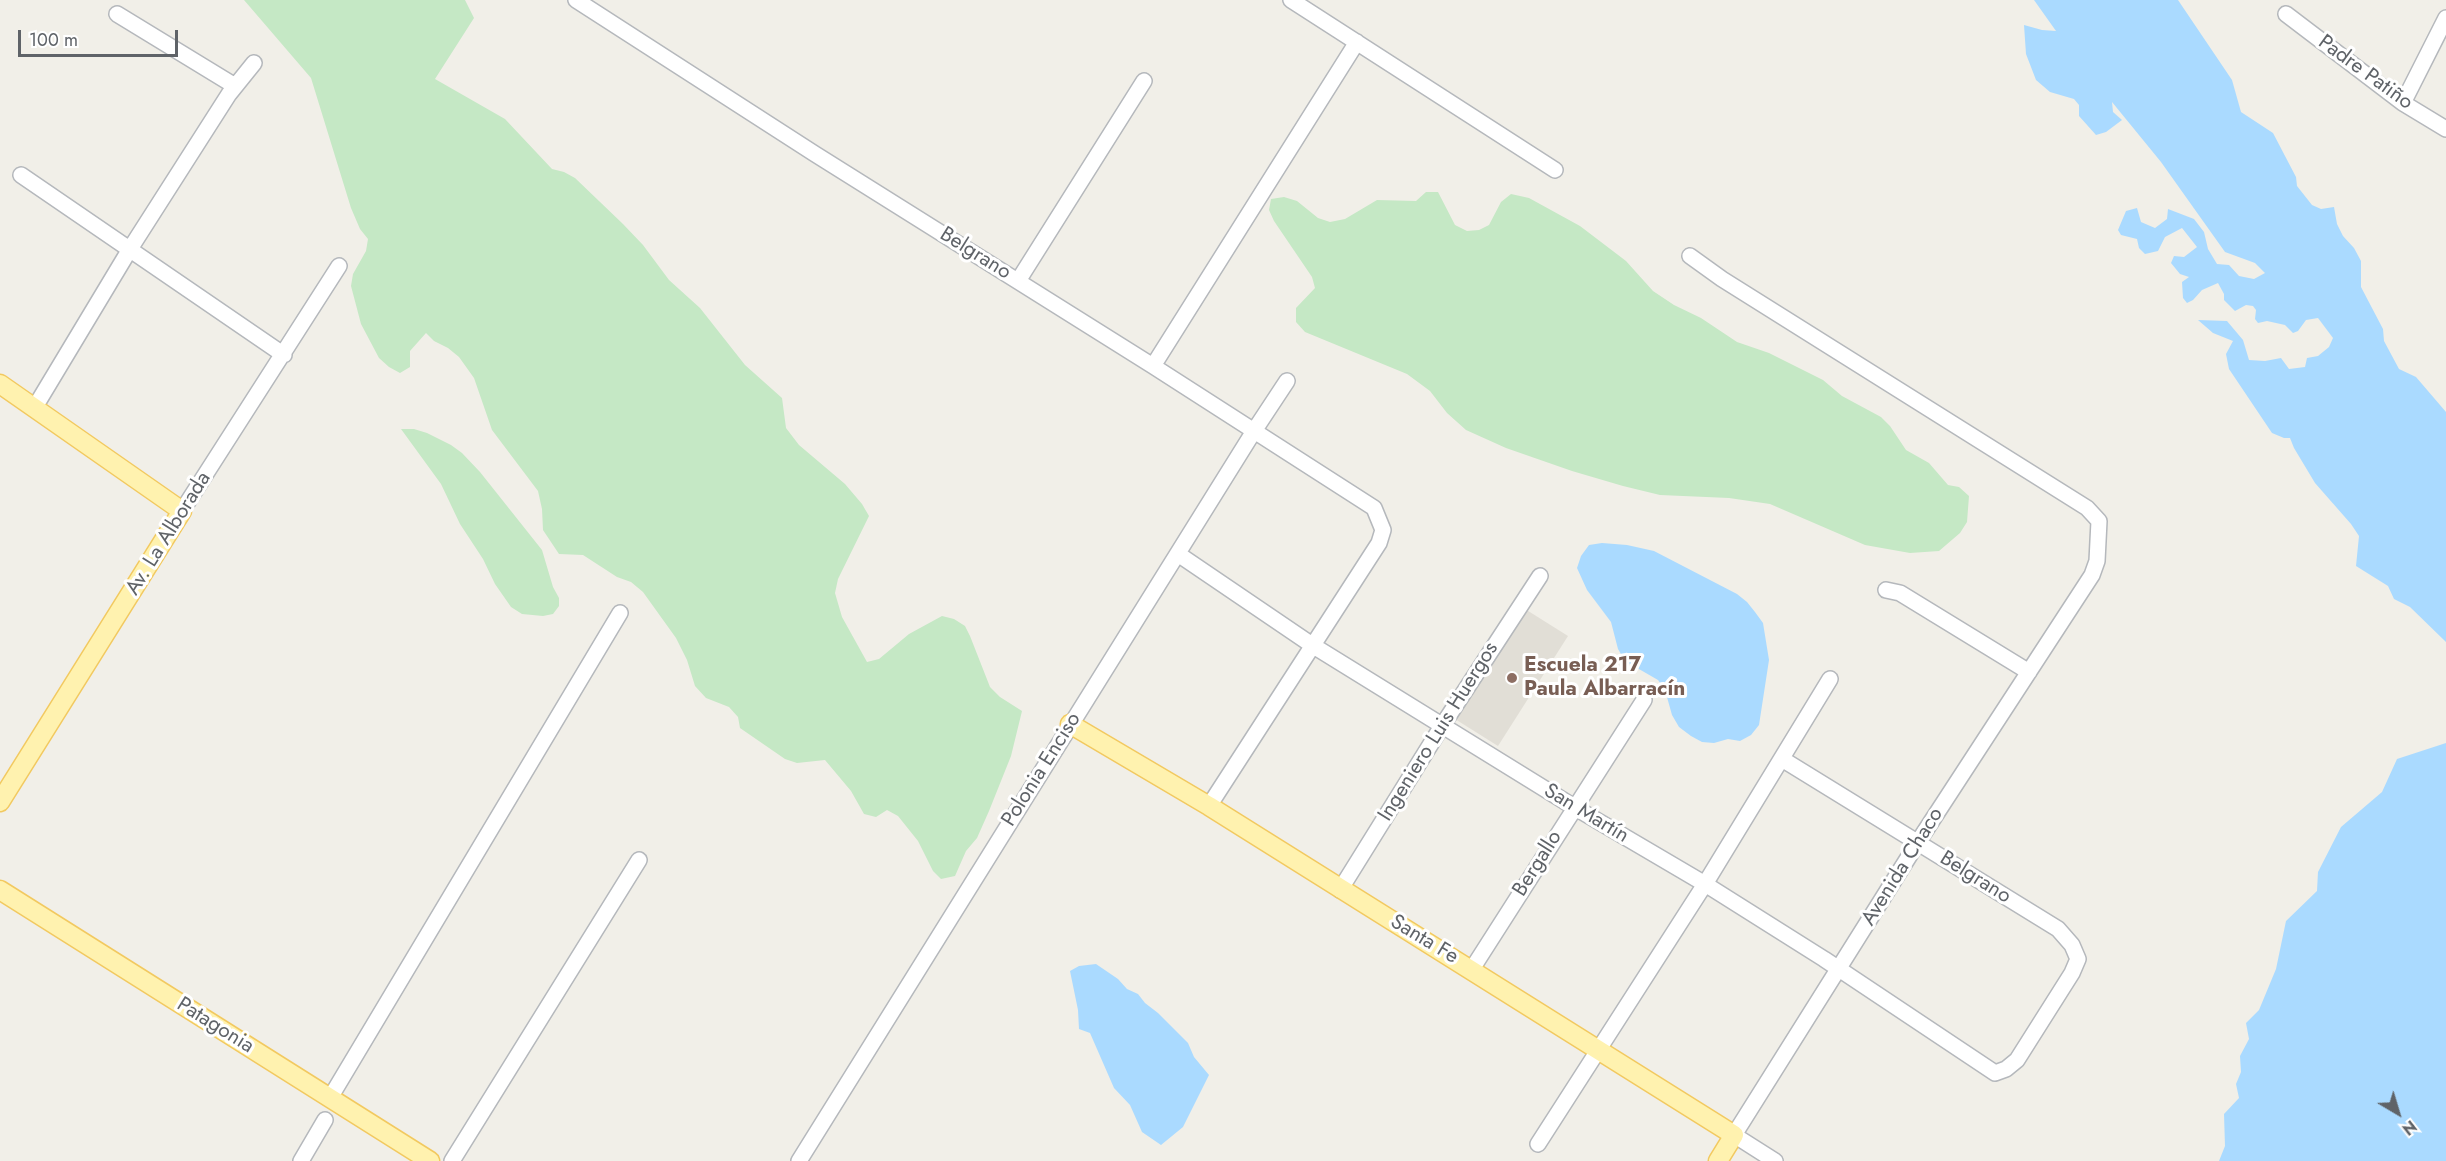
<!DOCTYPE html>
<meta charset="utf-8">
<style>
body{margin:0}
#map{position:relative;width:2446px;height:1161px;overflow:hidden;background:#f1efe8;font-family:Jost,sans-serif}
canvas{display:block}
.north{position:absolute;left:2368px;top:1083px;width:60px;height:60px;-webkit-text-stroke:4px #fff;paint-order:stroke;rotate:142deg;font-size:16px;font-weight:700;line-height:24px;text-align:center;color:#5f6368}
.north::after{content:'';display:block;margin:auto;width:21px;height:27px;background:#5f6368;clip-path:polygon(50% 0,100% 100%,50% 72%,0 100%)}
.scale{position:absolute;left:18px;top:30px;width:160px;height:27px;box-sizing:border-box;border:3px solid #5f6368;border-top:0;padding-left:8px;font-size:18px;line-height:21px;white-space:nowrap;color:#5f6368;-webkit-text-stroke:4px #fff;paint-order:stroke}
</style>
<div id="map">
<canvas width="2446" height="1161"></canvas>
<div class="north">N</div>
<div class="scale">100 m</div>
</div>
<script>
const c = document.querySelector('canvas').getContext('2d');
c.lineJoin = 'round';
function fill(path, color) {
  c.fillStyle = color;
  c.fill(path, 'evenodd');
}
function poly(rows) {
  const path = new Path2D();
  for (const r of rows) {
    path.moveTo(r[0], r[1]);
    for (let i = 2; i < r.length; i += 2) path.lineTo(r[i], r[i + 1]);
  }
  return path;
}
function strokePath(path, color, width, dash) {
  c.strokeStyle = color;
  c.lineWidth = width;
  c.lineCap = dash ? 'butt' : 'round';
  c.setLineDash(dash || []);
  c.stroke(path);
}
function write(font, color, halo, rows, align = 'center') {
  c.font = font + ' Jost,sans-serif';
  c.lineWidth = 6;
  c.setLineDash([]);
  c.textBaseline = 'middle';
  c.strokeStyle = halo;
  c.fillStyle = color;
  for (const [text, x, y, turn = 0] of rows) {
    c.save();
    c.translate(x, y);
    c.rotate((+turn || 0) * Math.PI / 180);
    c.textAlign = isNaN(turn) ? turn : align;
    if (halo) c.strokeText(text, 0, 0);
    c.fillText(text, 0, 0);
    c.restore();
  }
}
const education = poly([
 [1525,609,1568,636,1498,746,1455,719]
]);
const green = poly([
 [244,0,465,0,474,18,435,79,505,119,552,169,564,172,575,178,623,224,643,245,669,280,700,308,745,365,782,398,786,428,799,445,845,484,862,504,869,516,838,579,835,593,842,617,867,662,879,659,909,634,942,616,954,619,965,626,970,636,990,687,1000,697,1022,711,1011,756,989,811,977,838,966,851,955,876,941,879,933,871,918,841,898,816,887,810,876,817,864,814,851,791,825,760,797,763,785,759,740,728,738,717,729,707,706,698,695,686,687,660,676,638,643,592,631,582,617,577,583,555,559,554,543,530,542,509,538,491,492,430,474,378,459,357,448,348,434,341,426,333,410,351,410,367,400,373,389,367,379,358,361,324,351,286,353,274,366,251,368,239,360,229,351,208,311,78],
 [1426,192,1438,192,1455,225,1467,231,1479,230,1489,225,1501,202,1511,194,1529,198,1580,226,1626,261,1653,291,1674,305,1701,318,1737,342,1769,353,1823,380,1842,396,1881,417,1890,426,1906,450,1929,463,1948,485,1959,487,1969,496,1967,522,1960,533,1939,551,1910,553,1865,545,1770,504,1729,498,1660,495,1623,486,1572,471,1506,448,1466,430,1447,413,1430,391,1407,374,1305,332,1296,322,1296,308,1315,288,1312,277,1274,221,1269,210,1271,199,1284,197,1297,201,1318,218,1330,222,1345,219,1377,200,1416,201],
 [401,429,414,429,427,433,451,445,462,453,480,472,542,550,553,587,559,598,559,606,553,614,543,616,522,614,511,607,495,584,483,559,460,524,441,484]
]);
const water = poly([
 [2034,0,2178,0,2232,80,2241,112,2273,133,2296,177,2297,186,2312,205,2321,209,2334,207,2337,224,2343,236,2354,248,2361,261,2361,287,2383,329,2384,341,2399,369,2416,377,2446,412,2446,642,2410,607,2394,599,2388,586,2356,566,2359,536,2351,524,2315,483,2294,448,2290,438,2284,438,2272,433,2229,369,2226,354,2233,341,2213,333,2198,320,2227,321,2243,340,2249,360,2265,361,2281,358,2289,369,2305,367,2307,358,2318,356,2329,347,2333,338,2318,318,2306,320,2298,331,2293,333,2285,325,2267,321,2258,323,2255,319,2256,310,2253,306,2246,305,2235,311,2224,300,2224,294,2218,283,2202,290,2193,300,2187,303,2183,298,2182,282,2189,277,2180,274,2171,263,2174,256,2184,257,2197,247,2182,228,2165,237,2158,251,2145,254,2139,248,2137,239,2121,235,2118,230,2126,211,2137,208,2141,222,2155,228,2167,219,2168,209,2194,219,2204,232,2208,249,2217,264,2229,265,2239,276,2254,279,2265,273,2255,263,2225,252,2161,162,2112,102,2113,112,2122,120,2106,132,2096,135,2079,116,2079,105,2074,99,2050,92,2036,80,2026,54,2024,25,2042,30,2056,31],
 [1602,543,1627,545,1654,551,1737,594,1747,602,1755,612,1763,623,1769,660,1759,725,1751,735,1740,741,1728,739,1714,743,1702,742,1691,736,1679,727,1672,715,1665,690,1658,680,1625,661,1618,649,1611,622,1587,590,1577,568,1581,556,1589,545],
 [2446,743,2446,1161,2219,1161,2225,1146,2224,1114,2239,1098,2236,1084,2241,1072,2240,1056,2249,1039,2246,1023,2259,1010,2276,969,2286,921,2317,891,2318,872,2341,827,2382,792,2397,759],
 [1096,964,1118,979,1127,989,1138,994,1145,1003,1158,1013,1188,1043,1194,1057,1209,1075,1183,1127,1161,1145,1142,1132,1130,1105,1114,1088,1090,1033,1079,1029,1078,1010,1070,971,1079,966]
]);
const minor = poly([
 [576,0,815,154,1153,366,1374,508,1383,530,1379,543,1209,806],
 [1291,0,1555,170],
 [117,14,235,86],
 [2286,14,2403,103,2446,129],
 [2403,103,2446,18],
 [21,175,284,355],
 [1690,256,1722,279,2087,508,2099,521,2097,561,2092,575,1918,842,1734,1135,1775,1161],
 [1018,281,1144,81],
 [1153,366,1357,42],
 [35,407,130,249,229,94,254,63],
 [182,511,339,266],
 [1178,554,1312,645,1574,807,1705,884,1824,959,1995,1073,2006,1069,2017,1060,2072,973,2078,959,2072,945,2058,929,1782,759],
 [1886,590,1900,593,2029,672],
 [1340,890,1442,726,1540,576],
 [1472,969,1644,700],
 [330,1098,620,613],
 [1538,1144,1705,884,1830,679],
 [301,1161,325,1120],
 [452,1161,639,860],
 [799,1161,1254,431,1287,381]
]);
const major = poly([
 [0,384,182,511,0,802],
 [1070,724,1209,806,1734,1135,1718,1161],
 [0,890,430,1161]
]);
const markers = [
 [1512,678,6,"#8d6e63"]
];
const streetNames = [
 ["Padre Patiño",2365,73,36],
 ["Belgrano",975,254,32],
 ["Av. La Alborada",169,534,-58],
 ["Ingeniero Luis Huergos",1439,732,-58],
 ["Polonia Enciso",1042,770,-58],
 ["San Martín",1586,814,31],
 ["Bergallo",1538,864,-58],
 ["Avenida Chaco",1903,867,-58],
 ["Belgrano",1975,878,32],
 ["Santa Fe",1424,940,31],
 ["Patagonia",215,1026,32]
];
const educationNames = [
 ["Escuela 217",1524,666],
 ["Paula Albarracín",1524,690]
];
fill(education, '#e1ded6');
fill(green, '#c5e8c5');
fill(water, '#aadaff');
strokePath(minor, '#b5b8bc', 18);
strokePath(major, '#f2c960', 21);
strokePath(minor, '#fff', 15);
strokePath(major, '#fff2af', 18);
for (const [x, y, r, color] of markers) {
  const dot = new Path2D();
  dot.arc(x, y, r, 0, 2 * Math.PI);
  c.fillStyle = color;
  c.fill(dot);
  strokePath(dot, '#fff', 2);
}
write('21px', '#5f6368', '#fff', streetNames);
write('bold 21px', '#785e54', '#fff', educationNames, 'left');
</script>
